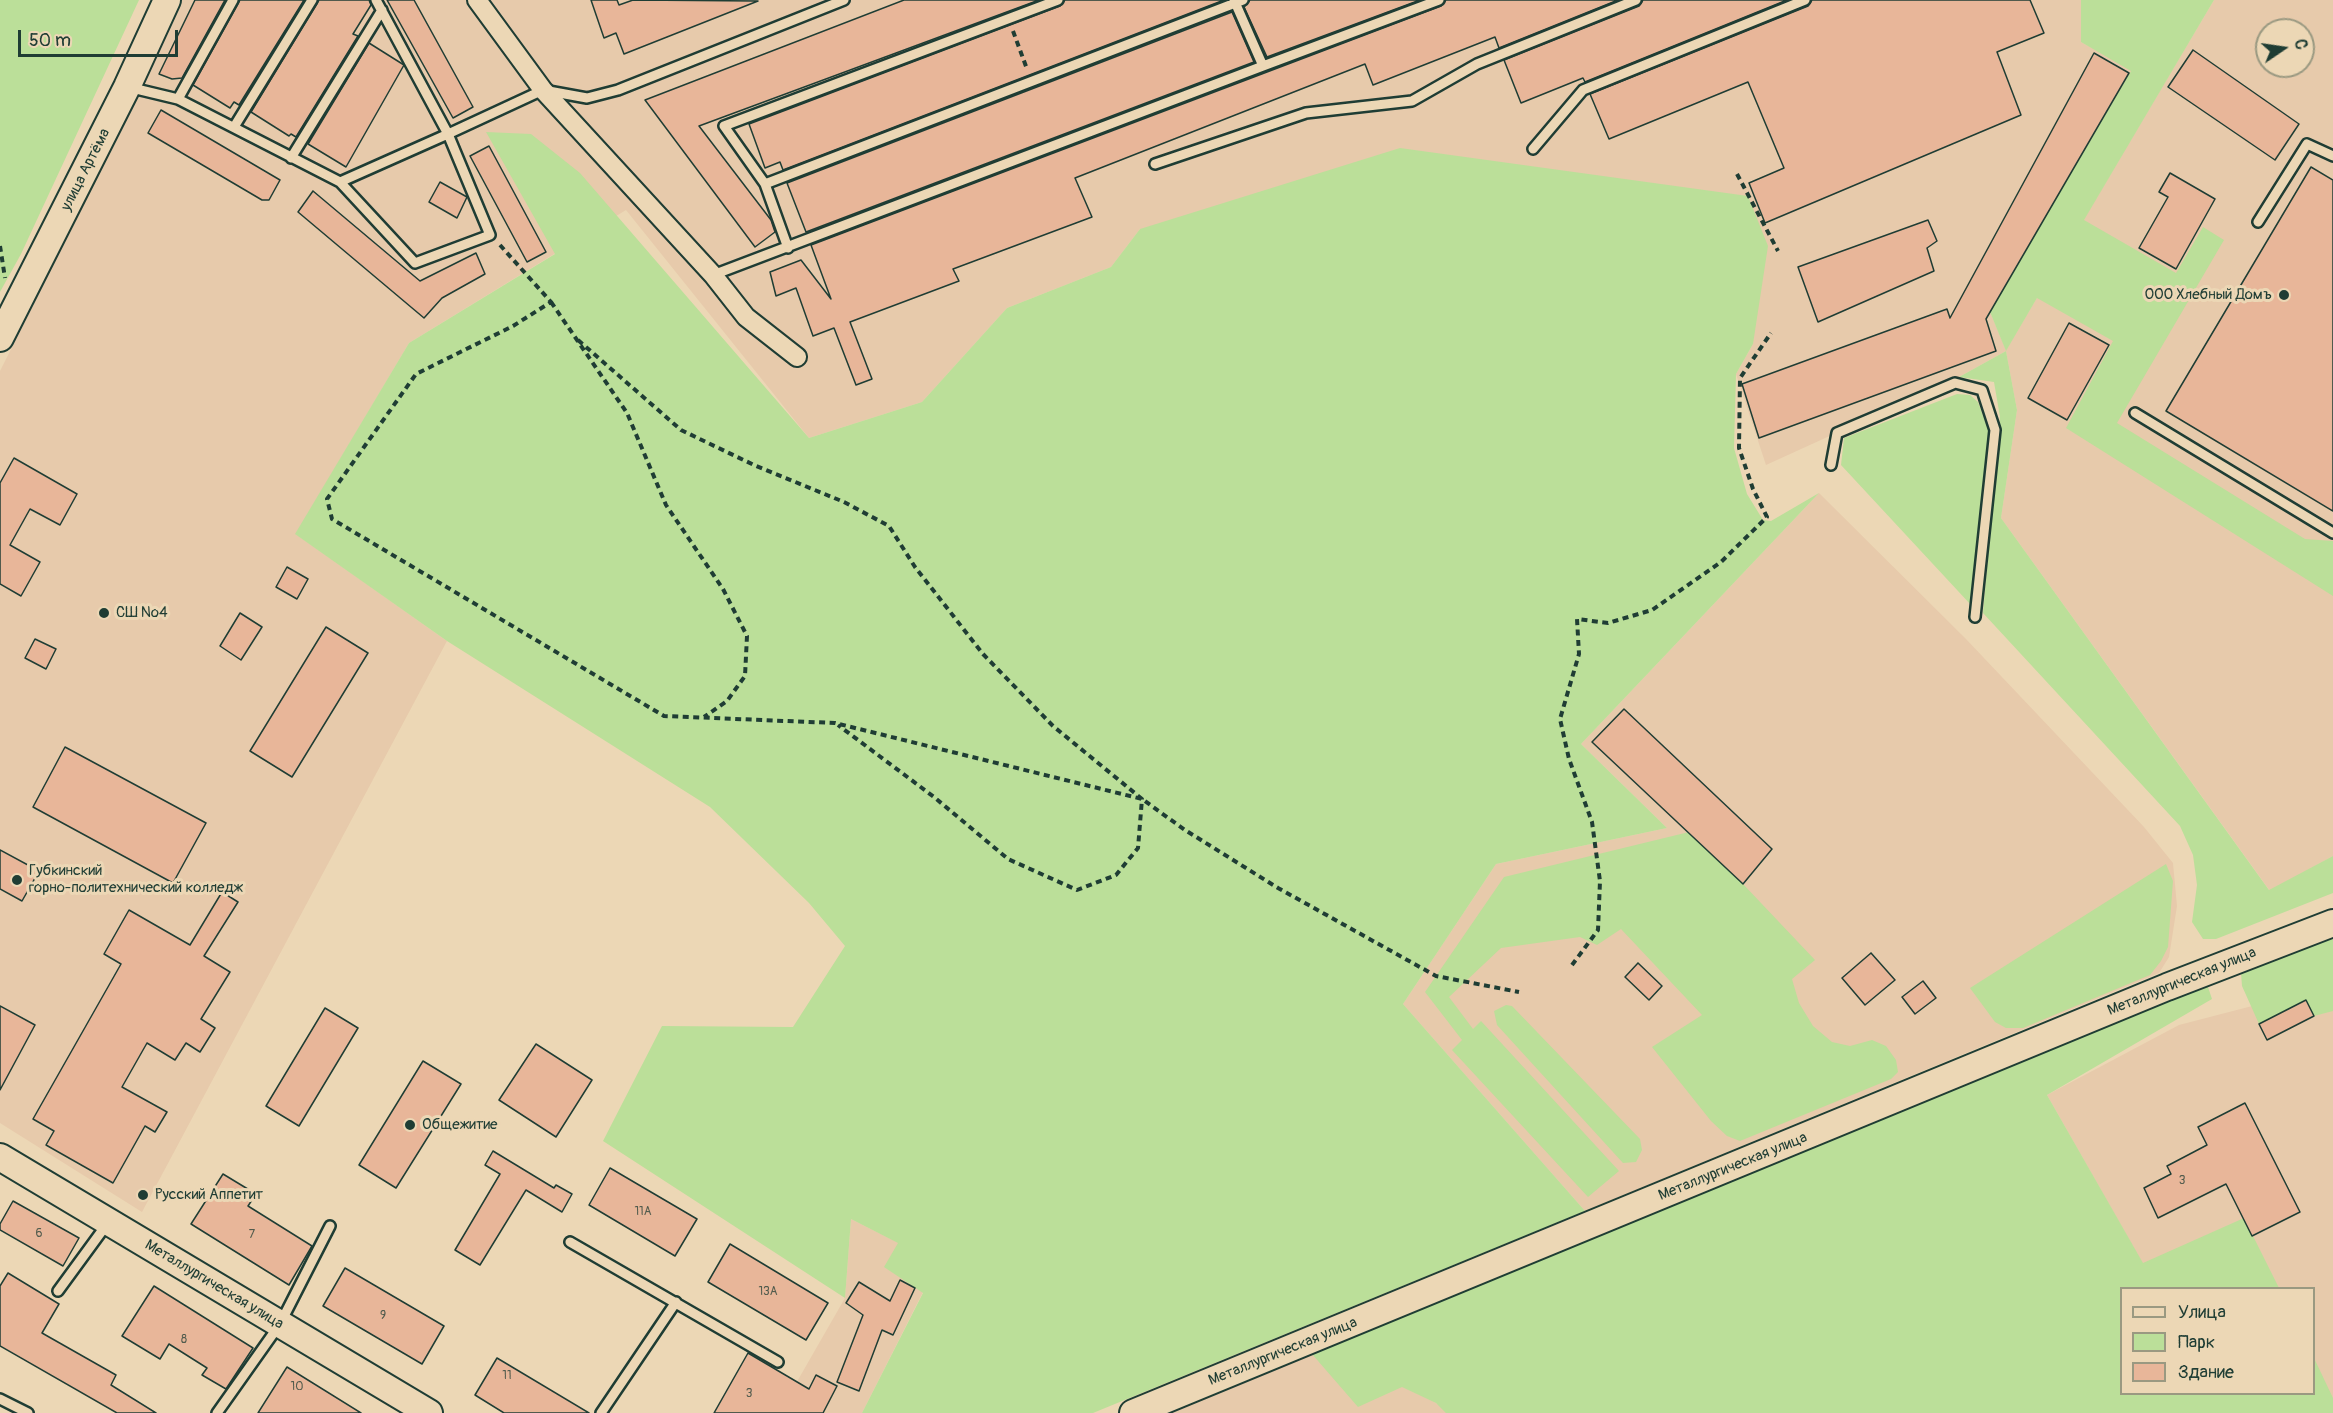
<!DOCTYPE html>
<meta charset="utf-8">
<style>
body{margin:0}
#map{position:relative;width:2333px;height:1413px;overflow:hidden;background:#ecd7b5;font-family:Pangolin,sans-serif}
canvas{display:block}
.legend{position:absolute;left:2120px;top:1287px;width:195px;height:108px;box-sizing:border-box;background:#ecd7b5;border:2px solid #9a9981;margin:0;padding:8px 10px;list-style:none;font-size:18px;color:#1f3d34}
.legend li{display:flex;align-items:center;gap:12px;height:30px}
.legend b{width:30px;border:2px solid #9a9981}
.north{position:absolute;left:2255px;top:18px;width:60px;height:60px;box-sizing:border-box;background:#ecd7b5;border:2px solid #9a9981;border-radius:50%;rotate:77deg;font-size:16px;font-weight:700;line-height:24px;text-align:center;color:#1f3d34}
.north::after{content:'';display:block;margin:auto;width:21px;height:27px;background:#1f3d34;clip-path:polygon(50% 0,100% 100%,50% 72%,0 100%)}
.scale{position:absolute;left:18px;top:30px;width:160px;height:27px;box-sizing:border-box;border:3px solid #1f3d34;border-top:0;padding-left:8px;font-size:18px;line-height:21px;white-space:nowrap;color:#1f3d34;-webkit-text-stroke:4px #ecd7b5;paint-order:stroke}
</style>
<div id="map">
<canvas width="2333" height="1413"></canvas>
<ul class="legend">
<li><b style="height:8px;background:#ecd7b5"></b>Улица</li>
<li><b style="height:16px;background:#bbdf99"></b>Парк</li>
<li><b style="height:16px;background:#e8b699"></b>Здание</li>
</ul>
<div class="north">С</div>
<div class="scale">50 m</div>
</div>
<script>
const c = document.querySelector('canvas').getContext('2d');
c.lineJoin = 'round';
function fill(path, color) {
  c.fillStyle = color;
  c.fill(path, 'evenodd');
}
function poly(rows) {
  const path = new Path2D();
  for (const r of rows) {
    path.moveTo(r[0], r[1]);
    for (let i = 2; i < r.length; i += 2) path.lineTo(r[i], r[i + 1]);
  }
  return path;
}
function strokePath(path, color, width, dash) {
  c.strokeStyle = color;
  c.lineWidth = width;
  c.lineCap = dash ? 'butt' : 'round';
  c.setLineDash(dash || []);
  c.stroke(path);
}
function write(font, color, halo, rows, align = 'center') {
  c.font = font + ' Pangolin,sans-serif';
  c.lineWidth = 6;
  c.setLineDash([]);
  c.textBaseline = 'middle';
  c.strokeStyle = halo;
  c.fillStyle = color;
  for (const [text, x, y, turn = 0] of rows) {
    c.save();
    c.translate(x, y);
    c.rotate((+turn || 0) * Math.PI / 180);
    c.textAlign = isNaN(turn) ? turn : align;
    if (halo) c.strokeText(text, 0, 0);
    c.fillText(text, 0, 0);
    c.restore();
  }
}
const built = poly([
 [180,0,2081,0,2081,42,2132,70,1990,312,2006,350,2214,0,2333,0,2333,856,2270,891,2001,518,2017,410,2006,351,1959,377,1766,465,1736,374,1753,344,1140,229,1111,267,1007,308,922,402,809,438,626,210,409,343,296,534,447,641,142,1212,0,1123,0,371,114,145],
 [2267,30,2303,30,2303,66,2267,66],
 [1819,493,1966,639,2144,827,2173,863,2177,906,2169,957,2159,973,1585,1211,1403,1004,1496,864,1667,828,1581,744],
 [2333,985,2333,1413,2314,1394,2314,1288,2250,1288,2221,1229,2143,1264,2047,1095,2179,1025],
 [851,1219,899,1243,923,1292,862,1413,779,1413,845,1298],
 [1316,1348,1359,1400,1401,1381,1452,1413,1160,1413]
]);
const green = poly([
 [0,0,139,0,21,254,0,292],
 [2081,0,2214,0,2084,220,2176,273,2203,227,2224,240,2117,423,2305,539,2333,541,2333,596,2066,428,2113,341,2037,298,2006,351,2017,410,2001,518,2269,890,2333,856,2333,893,2216,939,2203,939,2192,922,2197,885,2193,855,2180,826,1983,613,2000,417,1994,382,1959,377,2006,351,1990,312,2131,71,2081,42],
 [486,132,531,134,580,173,809,438,922,402,1007,308,1111,267,1140,229,1400,148,1748,196,1768,246,1753,344,1736,374,1734,448,1747,494,1763,520,1771,521,1819,493,1581,744,1667,828,1496,864,1403,1004,1585,1211,1093,1413,862,1413,923,1293,884,1267,898,1243,851,1219,845,1298,603,1141,662,1026,793,1027,845,946,809,903,710,807,447,641,295,534,409,343,555,254],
 [1957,394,1970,395,1978,402,1989,432,1971,605,1841,465,1844,438],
 [1689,832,1743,884,1815,960,1792,979,1799,1003,1813,1026,1832,1042,1850,1046,1872,1040,1886,1046,1896,1060,1898,1072,1891,1079,1740,1141,1727,1136,1711,1121,1652,1047,1702,1015,1621,929,1597,945,1580,937,1501,948,1449,997,1473,1029,1481,1021,1619,1171,1588,1197,1452,1050,1462,1040,1425,992,1504,877],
 [2166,864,2173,881,2168,947,2161,961,2150,975,2023,1028,2006,1028,1995,1022,1970,988],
 [2333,936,2333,1011,2314,1016,2306,1001,2259,1024,2242,986,2241,973,2252,965],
 [2197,987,2208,987,2212,999,2047,1095,2143,1263,2244,1218,2279,1288,2122,1288,2122,1394,2314,1394,2314,1358,2333,1398,2333,1413,1446,1413,1436,1403,1402,1387,1358,1407,1312,1354],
 [1506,1005,1512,1006,1640,1139,1642,1150,1636,1162,1623,1163,1497,1025,1494,1011]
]);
const building = poly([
 [195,0,225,0,182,78,172,79,159,74,195,0],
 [240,0,304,0,239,105,234,102,230,108,193,85,240,0],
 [319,0,369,0,371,5,353,34,358,36,296,137,291,134,289,136,251,112,319,0],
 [387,0,414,0,473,107,453,118,387,0],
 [591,0,617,0,619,5,633,0,758,1,624,54,616,33,604,38,591,0],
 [904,0,1039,0,699,126,771,220,775,232,755,247,645,100,904,0],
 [1065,0,1224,0,783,170,780,162,765,168,749,124,1060,6,1065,0],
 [1250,0,1420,0,1267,57,1244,7,1250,0],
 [1446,0,1618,0,1499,48,1495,37,1373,85,1365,64,1075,178,1092,217,953,269,959,281,850,322,872,379,856,385,834,328,813,336,796,288,776,296,770,272,801,260,831,299,811,245,1441,6,1446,0],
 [1643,0,1787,0,1585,82,1583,78,1521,103,1504,60,1639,6,1643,0],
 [1812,0,2030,0,2044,33,1997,52,2021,115,1765,223,1749,183,1784,168,1748,82,1609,139,1590,94,1808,6,1812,0],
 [1232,12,1254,62,806,232,787,183,1232,12],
 [369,43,404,65,346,167,308,144,369,43],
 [2193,50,2299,124,2275,160,2168,87,2193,50],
 [2094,53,2129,73,1986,319,1996,351,1759,438,1742,384,1947,309,1950,318,2094,53],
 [161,110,280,180,269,200,262,200,148,133,161,110],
 [489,146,546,252,527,262,470,156,489,146],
 [2311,167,2333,180,2333,511,2166,411,2311,167],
 [2170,173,2215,199,2176,269,2139,248,2168,197,2159,192,2170,173],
 [440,182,467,197,457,218,429,202,440,182],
 [313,191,420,281,476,253,485,274,442,298,424,318,298,212,313,191],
 [1928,220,1937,241,1927,248,1934,271,1818,322,1798,267,1928,220],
 [2069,323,2109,345,2067,420,2028,398,2069,323],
 [14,458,77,494,60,525,30,509,10,545,40,562,21,596,0,584,0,483,14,458],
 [287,567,308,579,297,599,276,587,287,567],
 [240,613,262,627,241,660,220,646,240,613],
 [326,627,368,653,292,777,250,751,326,627],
 [35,639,56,649,46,669,25,658,35,639],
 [1624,709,1772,849,1743,884,1592,742,1624,709],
 [65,747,206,823,173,883,33,807,65,747],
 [0,850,39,871,22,901,0,889,0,850],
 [222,892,238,902,204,956,230,972,201,1019,215,1028,200,1052,186,1043,175,1060,147,1043,122,1087,167,1112,155,1132,145,1126,113,1183,46,1145,54,1131,33,1119,121,964,104,954,129,910,190,945,222,892],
 [1871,953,1895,980,1865,1005,1842,978,1871,953],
 [1638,963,1662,986,1649,1000,1625,977,1638,963],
 [1923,981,1936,998,1915,1014,1902,997,1923,981],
 [2306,1000,2314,1016,2267,1040,2259,1024,2306,1000],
 [0,1006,35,1025,0,1090,0,1006],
 [325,1008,358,1028,299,1126,266,1106,325,1008],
 [536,1044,592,1080,556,1137,499,1100,536,1044],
 [423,1061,461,1084,396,1188,359,1165,423,1061],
 [2245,1103,2300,1212,2252,1236,2226,1184,2158,1218,2144,1188,2171,1174,2167,1166,2207,1145,2198,1127,2245,1103],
 [493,1151,554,1188,556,1185,572,1194,562,1212,526,1190,480,1265,455,1250,500,1174,485,1165,493,1151],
 [610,1168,697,1219,675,1256,589,1205,610,1168],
 [223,1174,256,1194,248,1206,312,1246,289,1285,191,1224,223,1174],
 [13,1201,79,1238,63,1266,0,1230,0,1224,13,1201],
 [730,1244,828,1303,806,1340,708,1282,730,1244],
 [345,1268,444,1326,422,1364,323,1306,345,1268],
 [8,1273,59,1304,42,1333,116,1375,111,1385,156,1413,117,1413,0,1346,0,1286,8,1273],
 [900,1280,915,1288,893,1335,882,1330,859,1391,837,1382,863,1315,846,1303,859,1282,890,1301,900,1280],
 [154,1286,253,1348,226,1389,202,1375,207,1368,169,1344,160,1359,122,1336,154,1286],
 [748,1353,809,1389,816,1375,837,1386,823,1413,714,1413,748,1353],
 [497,1358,589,1413,504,1413,475,1395,497,1358],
 [287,1367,361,1413,258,1413,287,1367]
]);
const path = poly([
 [1013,31,1027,69],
 [1737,174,1778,251],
 [500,245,551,302,513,326,416,374,327,499,332,519,664,716,835,723,1142,799,1185,830,1278,888,1436,976,1519,992],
 [0,246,5,278],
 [551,302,627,413,666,505,723,589,747,636,745,676,727,701,704,717],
 [578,340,681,430,754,465,844,502,889,526,915,567,983,654,1053,726,1142,799,1138,848,1116,875,1077,890,1008,859,934,797,838,725],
 [1572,965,1598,930,1600,881,1592,822,1569,759,1560,719,1579,654,1577,619,1608,623,1652,610,1721,562,1767,517,1753,489,1739,448,1740,378,1771,333]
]);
const lane = poly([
 [1234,0,1263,66,1439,0],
 [128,87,178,99,340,182,448,134,376,0],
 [178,99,233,0],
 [234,127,312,0],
 [1533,149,1583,90,1805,0],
 [291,158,382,10],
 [1155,164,1306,113,1412,101,1477,64,1636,0],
 [340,182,415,263,490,235,448,134,543,90,587,98,618,90,844,0],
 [765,184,724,126,1058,0],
 [2258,222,2307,144,2333,156],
 [788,248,765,184,1243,0],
 [713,275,1263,66],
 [2135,413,2333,533],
 [1831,465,1837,433,1955,383,1982,390,1995,430,1975,617],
 [570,1242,778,1362],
 [58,1291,107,1224],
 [0,1399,28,1413],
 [217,1413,280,1324,330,1226],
 [601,1413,676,1302]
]);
const street = poly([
 [477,0,543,90,713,275,746,317,797,357]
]);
const secondary = poly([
 [0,338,127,87,167,0],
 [0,1157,429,1413],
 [1133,1413,2167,987,2333,923]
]);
const markers = [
 [2284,295,6,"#1f3d34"],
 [104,613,6,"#1f3d34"],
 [17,880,6,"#1f3d34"],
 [410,1125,6,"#1f3d34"],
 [143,1195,6,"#1f3d34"]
];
const numberNames = [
 ["3",2182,1181],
 ["11А",643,1212],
 ["6",39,1234],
 ["7",252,1235],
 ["13А",768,1292],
 ["9",383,1316],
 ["8",184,1340],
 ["11",507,1376],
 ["10",297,1387],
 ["3",749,1394]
];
const streetNames = [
 ["улица Артёма",86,170,-63],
 ["Металлургическая улица",2182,982,-22],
 ["Металлургическая улица",1733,1167,-22],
 ["Металлургическая улица",214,1285,31],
 ["Металлургическая улица",1283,1352,-22]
];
const poiNames = [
 ["ООО Хлебный Домъ",2272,295,"right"],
 ["СШ №4",116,613],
 ["Губкинский",29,871],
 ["горно-политехнический колледж",29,888],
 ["Общежитие",422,1125],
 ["Русский Аппетит",155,1195]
];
fill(built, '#e7caab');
fill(green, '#bbdf99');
fill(building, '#e8b699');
strokePath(building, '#1f3d34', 1.5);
strokePath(lane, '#1f3d34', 14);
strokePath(street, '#1f3d34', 22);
strokePath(secondary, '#1f3d34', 30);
strokePath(path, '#1f3d34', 4, [6, 4.5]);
strokePath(lane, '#ecd7b5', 9);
strokePath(street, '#ecd7b5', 18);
strokePath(secondary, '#ecd7b5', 26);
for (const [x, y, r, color] of markers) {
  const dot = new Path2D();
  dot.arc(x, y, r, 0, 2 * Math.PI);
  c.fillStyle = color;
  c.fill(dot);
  strokePath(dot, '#ecd7b5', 2);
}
write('12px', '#515b4d', null, numberNames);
write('15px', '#1f3d34', '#ecd7b5', streetNames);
write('15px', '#1f3d34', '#ecd7b5', poiNames, 'left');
</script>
